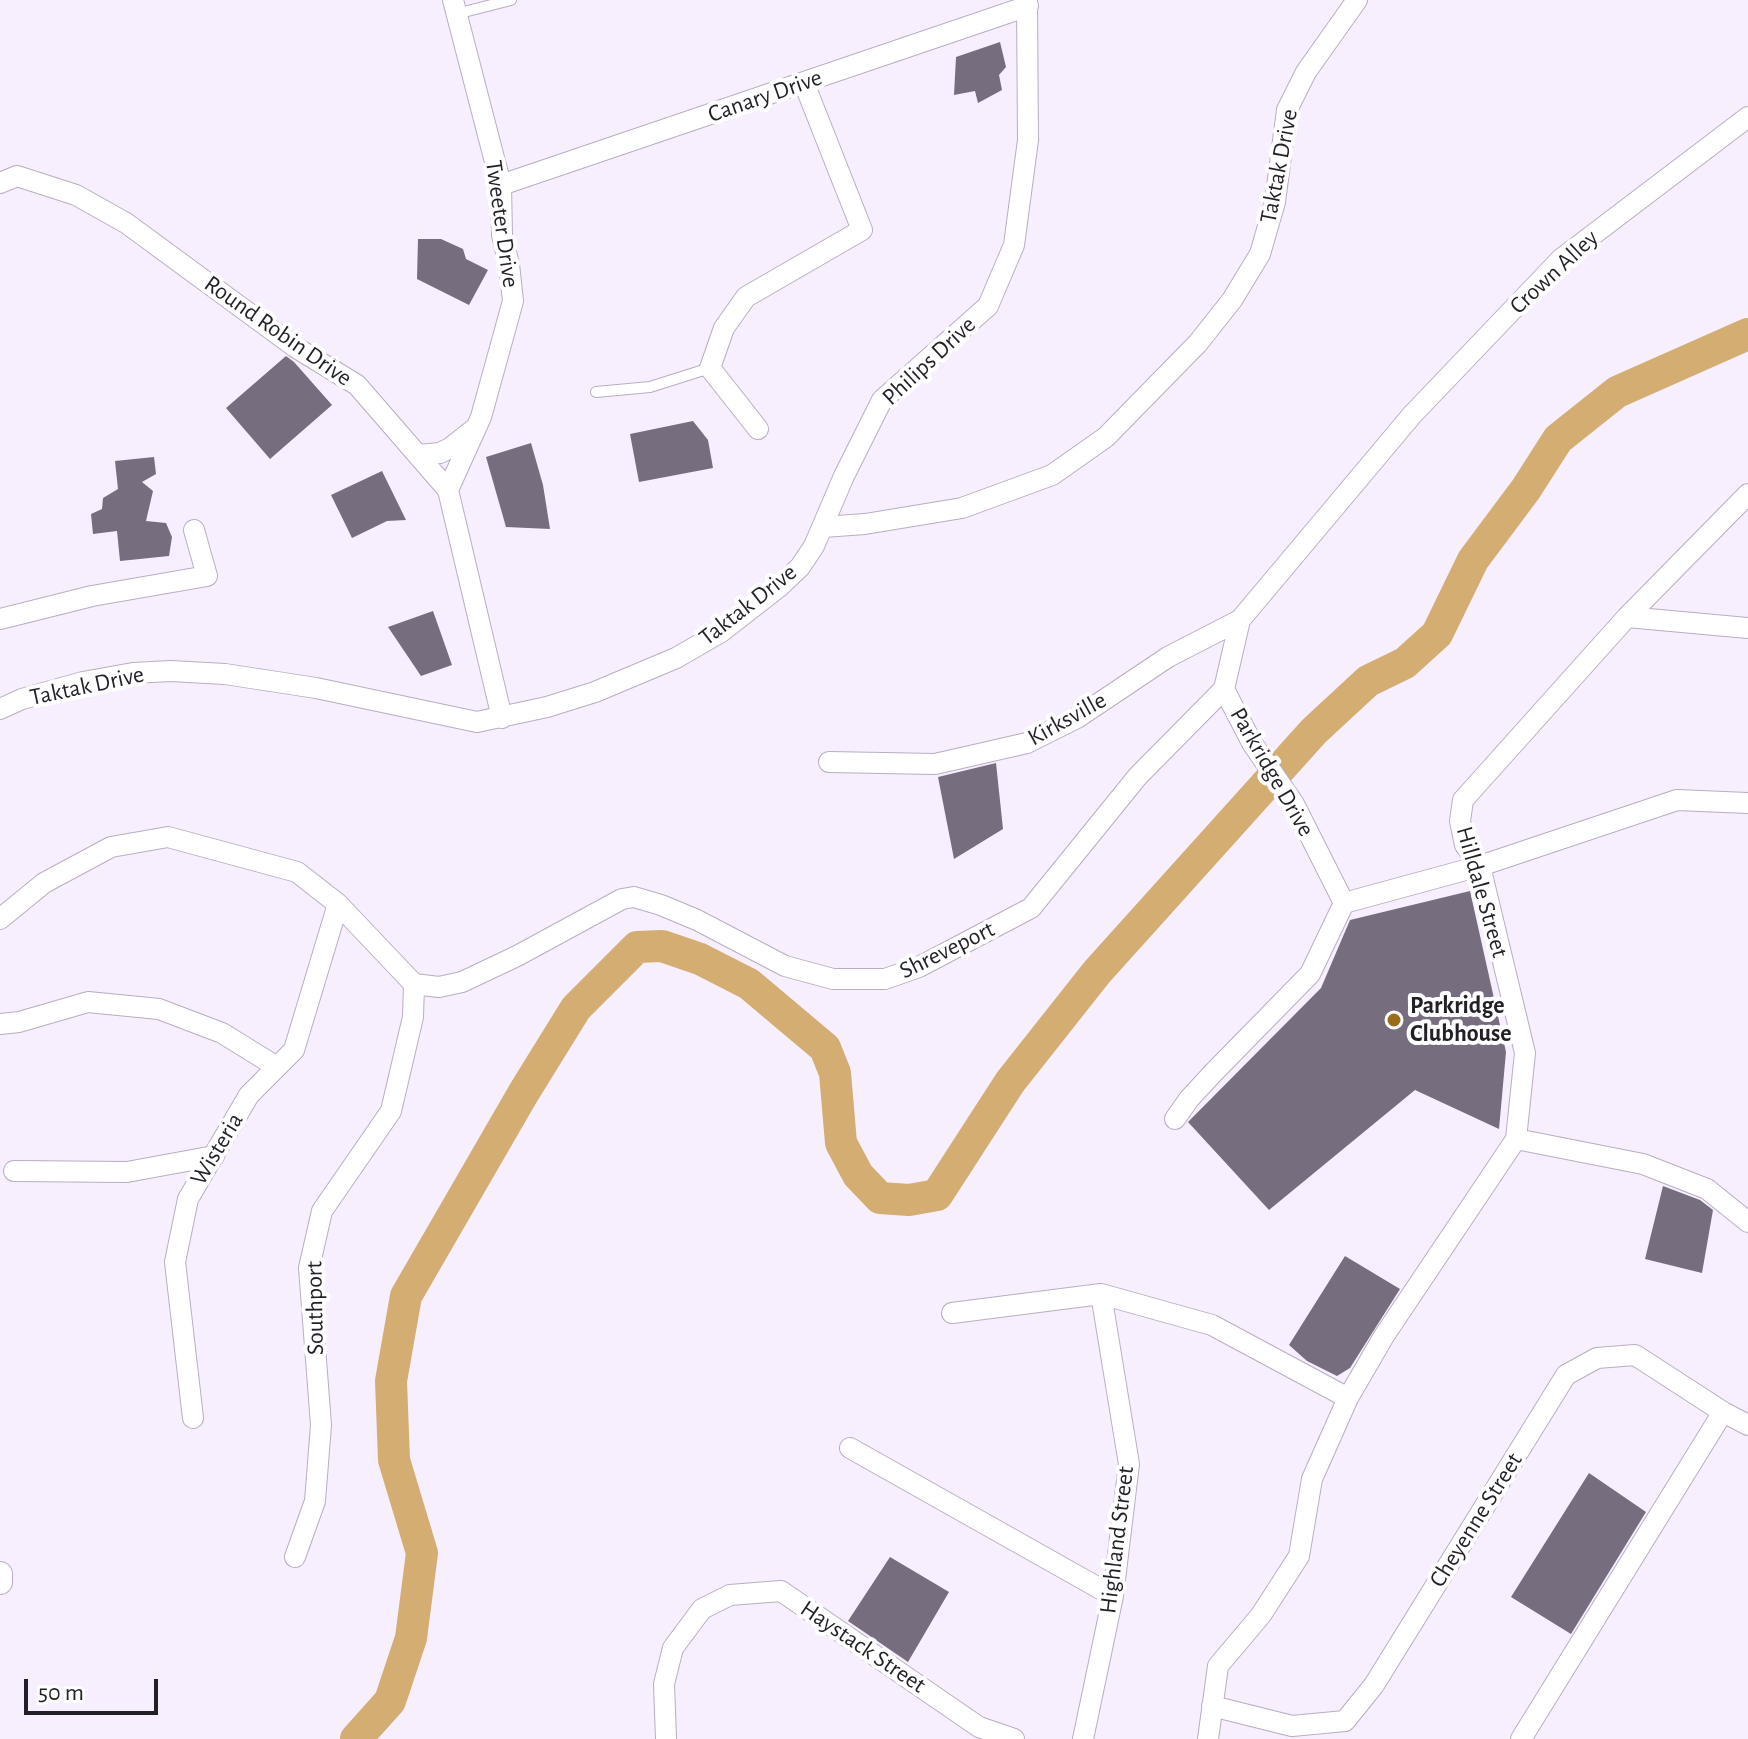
<!DOCTYPE html>
<style>
body{margin:0}
#map{position:relative;width:1748px;height:1739px;overflow:hidden;background:#f7eefe;font-family:"Alegreya Sans",sans-serif}
canvas{display:block}
.scale{position:absolute;left:24px;top:1679px;width:134px;height:36px;box-sizing:border-box;border:4px solid #231f26;border-top:0;padding-left:10px;font-size:24px;line-height:28px;white-space:nowrap;color:#231f26;-webkit-text-stroke:6px #fff;paint-order:stroke}
</style>
<div id="map">
<canvas width="1748" height="1739"></canvas>
<div class="scale">50 m</div>
</div>
<script>
const c = document.querySelector('canvas').getContext('2d');
c.lineJoin = 'round';
function poly(rows) {
  const path = new Path2D();
  for (const r of rows) {
    path.moveTo(r[0], r[1]);
    for (let i = 2; i < r.length; i += 2) path.lineTo(r[i], r[i + 1]);
  }
  return path;
}
function strokePath(path, color, width, dash) {
  c.strokeStyle = color;
  c.lineWidth = width;
  c.lineCap = dash ? 'butt' : 'round';
  c.setLineDash(dash || []);
  c.stroke(path);
}
function fill(path, color) {
  c.fillStyle = color;
  c.fill(path, 'evenodd');
}
function write(font, color, halo, rows, align = 'center') {
  c.font = font + ' "Alegreya Sans",sans-serif';
  c.lineWidth = 8;
  c.setLineDash([]);
  c.textBaseline = 'middle';
  c.strokeStyle = halo;
  c.fillStyle = color;
  for (const [text, x, y, turn = 0] of rows) {
    c.save();
    c.translate(x, y);
    c.rotate((+turn || 0) * Math.PI / 180);
    c.textAlign = isNaN(turn) ? turn : align;
    if (halo) c.strokeText(text, 0, 0);
    c.fillText(text, 0, 0);
    c.restore();
  }
}
const river = poly([
 [356,1739,390,1701,411,1638,422,1553,394,1460,391,1381,406,1296,524,1092,576,1008,637,947,662,946,700,959,749,984,825,1048,835,1073,841,1143,858,1175,880,1198,909,1200,937,1195,1010,1082,1097,972,1314,731,1368,681,1405,663,1437,634,1473,560,1526,489,1558,439,1617,392,1748,334]
]);
const building = poly([
 [1000,42,1006,67,999,75,1002,90,978,103,975,91,954,95,956,57],
 [418,239,441,239,463,249,466,259,488,270,469,305,417,279],
 [286,356,294,362,332,405,270,459,226,408],
 [693,421,708,440,713,468,639,482,630,434],
 [531,443,543,485,550,529,506,527,486,457],
 [154,457,156,474,142,482,153,491,146,521,166,523,172,537,169,556,120,561,117,531,93,534,91,514,102,509,103,498,118,489,115,461],
 [382,471,406,520,387,521,352,538,331,495],
 [433,611,452,665,421,676,388,627],
 [996,763,1003,829,954,859,938,777],
 [1470,891,1506,1052,1499,1129,1415,1090,1269,1210,1188,1122,1321,988,1350,920],
 [1663,1186,1700,1200,1713,1210,1702,1273,1645,1259],
 [1345,1256,1400,1289,1350,1368,1337,1376,1307,1361,1289,1345],
 [1589,1473,1646,1512,1571,1634,1511,1597],
 [890,1557,949,1592,908,1662,848,1621]
]);
const service = poly([
 [456,14,511,0],
 [596,392,650,387,710,368]
]);
const minor = poly([
 [0,183,17,176,76,195,126,223,295,347,357,385,448,490,502,718],
 [501,185,1028,6],
 [758,429,710,368,724,328,746,297,862,230,804,83],
 [418,455,440,453,450,448,474,429],
 [448,490,481,417,513,301,509,264,502,235,501,185,453,0],
 [823,527,865,524,962,508,1052,475,1106,437,1198,343,1232,300,1260,254,1275,202,1287,110,1306,72,1357,0],
 [1627,617,1748,628],
 [0,619,92,596,207,576,194,530],
 [0,709,22,699,83,682,133,673,171,671,225,674,316,688,477,722,547,707,595,692,676,658,721,632,780,586,800,567,814,546,844,476,882,400,988,306,1014,245,1028,140,1027,0],
 [829,762,935,764,1027,743,1077,718,1168,657,1240,620],
 [1344,903,1294,804,1252,743,1224,689,1240,620,1412,415,1561,259,1748,117],
 [1344,903,1480,866,1677,800,1748,803],
 [0,919,44,883,111,847,168,837,297,872,338,904,414,984],
 [414,984,439,987,462,982,517,956,622,899,634,897,661,905,697,920,785,966,833,979,885,979,919,967,1031,908,1138,776,1224,689],
 [0,1024,19,1022,88,1002,159,1009,222,1033,277,1067],
 [1175,1119,1189,1099,1214,1072,1310,974,1344,903],
 [1516,1139,1643,1164,1707,1189,1748,1222],
 [14,1171,127,1172,214,1156],
 [952,1313,1101,1294,1212,1325,1348,1398],
 [193,1418,175,1262,188,1199,249,1095,294,1050,338,904],
 [850,1448,1113,1596],
 [295,1557,315,1501,321,1425,309,1268,322,1211,391,1111,413,1017,414,984],
 [1212,1706,1292,1726,1345,1721,1374,1685,1566,1375,1597,1358,1635,1355,1723,1412,1748,1425],
 [666,1739,664,1684,673,1648,702,1609,730,1595,781,1591,979,1727,1014,1739],
 [1083,1739,1113,1596,1129,1464,1101,1294],
 [1208,1739,1218,1666,1261,1615,1299,1556,1312,1479,1348,1398,1384,1336,1516,1139,1525,1053,1480,866,1465,845,1460,821,1463,800,1627,617,1748,494],
 [1521,1739,1723,1412]
]);
const tertiary = poly([
 [0,1574,0,1582]
]);
const markers = [
 [1394,1020,8,"#996d1c"]
];
const streetNames = [
 ["Canary Drive",765,96,-19],
 ["Taktak Drive",1279,166,-79],
 ["Tweeter Drive",502,224,82],
 ["Crown Alley",1554,272,-43],
 ["Round Robin Drive",278,331,35],
 ["Philips Drive",929,361,-43],
 ["Taktak Drive",748,605,-38],
 ["Taktak Drive",87,686,-12],
 ["Kirksville",1067,719,-29],
 ["Parkridge Drive",1272,772,60],
 ["Hilldale Street",1482,892,74],
 ["Shreveport",947,950,-26],
 ["Wisteria",217,1149,-59],
 ["Southport",315,1308,-91],
 ["Cheyenne Street",1476,1520,-58],
 ["Highland Street",1117,1540,-83],
 ["Haystack Street",863,1647,34]
];
const poiNames = [
 ["Parkridge",1410,1006],
 ["Clubhouse",1410,1034]
];
strokePath(river, '#d4ad73', 32);
fill(building, '#766d7e');
strokePath(service, '#b9aec1', 12);
strokePath(minor, '#b9aec1', 22);
strokePath(tertiary, '#b9aec1', 26);
strokePath(service, '#fff', 10);
strokePath(minor, '#fff', 20);
strokePath(tertiary, '#fff', 24);
for (const [x, y, r, color] of markers) {
  const dot = new Path2D();
  dot.arc(x, y, r, 0, 2 * Math.PI);
  c.fillStyle = color;
  c.fill(dot);
  strokePath(dot, '#fff', 3);
}
write('24px', '#231f26', '#fff', streetNames);
write('bold 24px', '#231f26', '#fff', poiNames, 'left');
</script>
